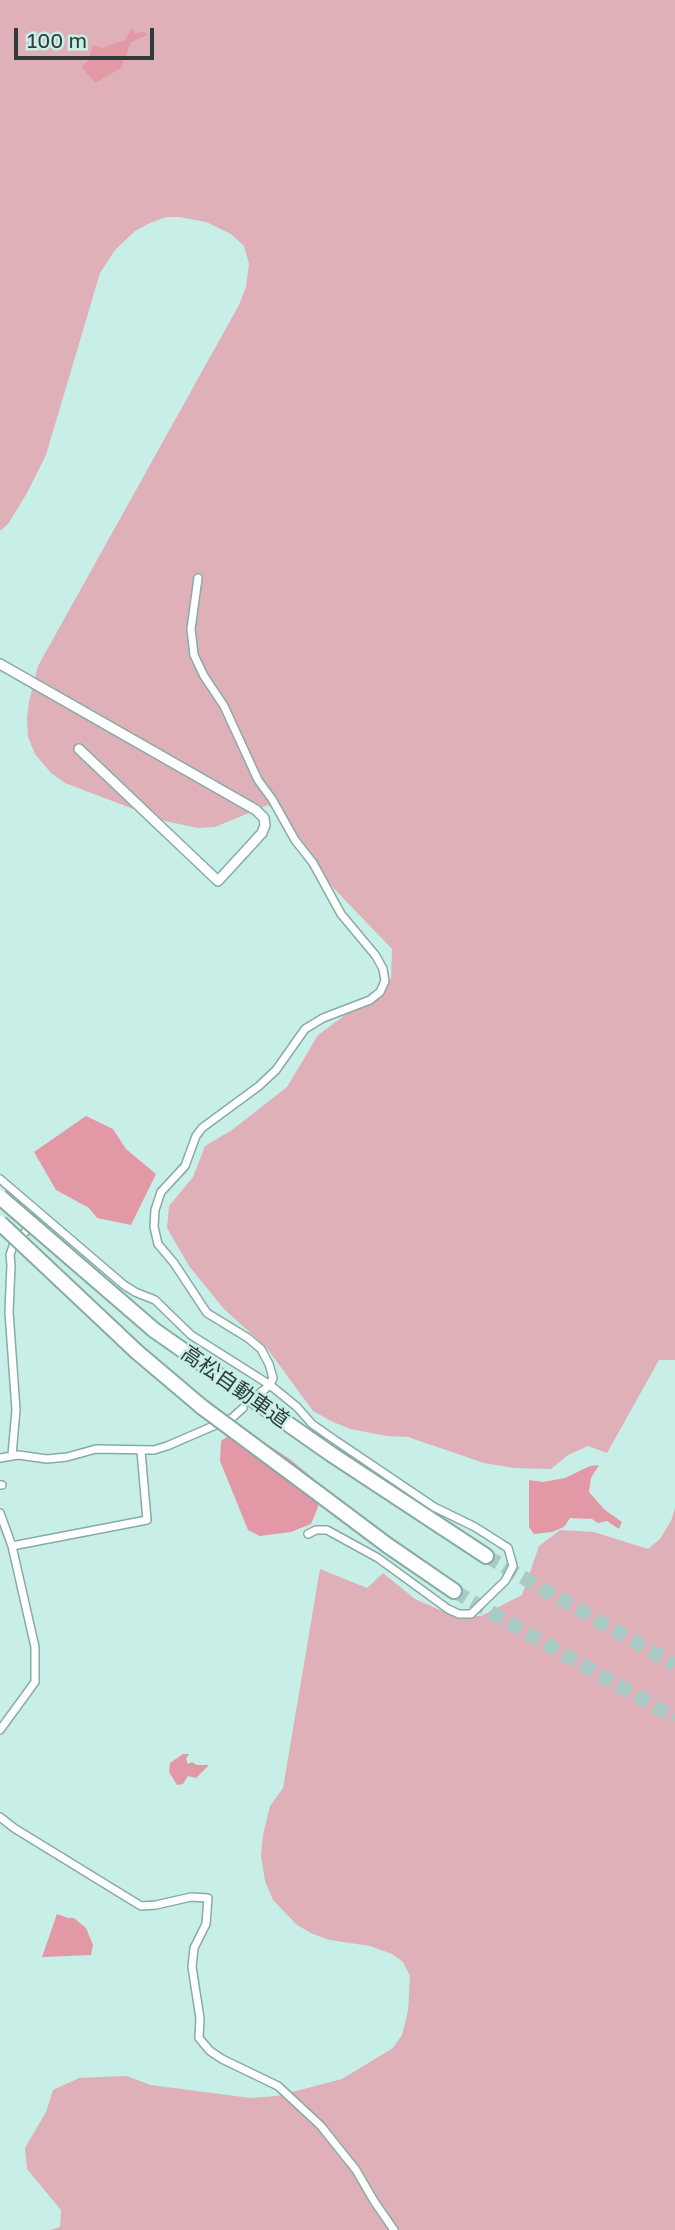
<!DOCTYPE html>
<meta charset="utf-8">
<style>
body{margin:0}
#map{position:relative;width:675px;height:2230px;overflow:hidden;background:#c8eee8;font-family:"Golos Text",sans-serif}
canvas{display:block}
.scale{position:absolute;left:14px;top:28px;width:140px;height:32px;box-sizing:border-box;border:4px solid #2d3c3a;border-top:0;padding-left:9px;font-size:21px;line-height:24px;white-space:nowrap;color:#2d3c3a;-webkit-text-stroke:5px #c8eee8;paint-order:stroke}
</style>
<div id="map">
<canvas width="675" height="2230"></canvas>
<div class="scale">100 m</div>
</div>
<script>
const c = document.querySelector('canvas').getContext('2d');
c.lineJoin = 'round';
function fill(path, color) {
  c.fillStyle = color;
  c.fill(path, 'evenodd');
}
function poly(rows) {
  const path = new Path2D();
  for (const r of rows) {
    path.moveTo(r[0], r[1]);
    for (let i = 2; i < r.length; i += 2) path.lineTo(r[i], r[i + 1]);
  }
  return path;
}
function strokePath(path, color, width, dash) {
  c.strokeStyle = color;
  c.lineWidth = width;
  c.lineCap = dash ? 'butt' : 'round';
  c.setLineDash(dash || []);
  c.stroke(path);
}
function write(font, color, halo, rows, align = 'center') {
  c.font = font + ' "Golos Text","Noto Sans JP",sans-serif';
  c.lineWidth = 5;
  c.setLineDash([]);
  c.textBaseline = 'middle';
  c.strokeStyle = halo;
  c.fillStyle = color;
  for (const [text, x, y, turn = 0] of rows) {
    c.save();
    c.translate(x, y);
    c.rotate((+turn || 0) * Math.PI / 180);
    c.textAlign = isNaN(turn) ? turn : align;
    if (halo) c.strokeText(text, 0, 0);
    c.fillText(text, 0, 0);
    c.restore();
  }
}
const green = poly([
 [0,0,675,0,675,1360,659,1360,607,1453,588,1446,568,1455,551,1469,514,1468,484,1463,408,1437,387,1436,350,1429,331,1421,313,1411,266,1347,224,1309,189,1266,167,1228,169,1206,193,1177,205,1146,232,1130,287,1087,318,1035,375,993,391,979,392,949,320,874,279,813,268,805,215,827,198,828,165,821,65,783,51,773,35,754,28,737,27,719,29,702,38,666,239,305,246,287,249,264,244,246,231,234,206,222,179,217,166,217,150,223,135,231,115,250,100,273,46,455,27,493,8,524,0,531],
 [675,1508,675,2230,50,2230,60,2227,61,2210,27,2169,25,2148,46,2112,53,2090,79,2078,126,2076,151,2085,250,2098,277,2096,342,2079,393,2048,402,2035,408,2011,410,1976,403,1962,392,1954,370,1946,330,1940,313,1934,297,1925,273,1900,265,1881,261,1856,263,1835,270,1806,283,1788,320,1569,367,1588,383,1573,415,1599,451,1615,481,1616,522,1595,539,1546,560,1530,594,1532,648,1549,660,1539,671,1521]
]);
const water = poly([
 [132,28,135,33,144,32,147,35,131,42,121,68,95,83,82,67,89,59,93,45,102,48,125,40],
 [86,1116,113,1129,126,1149,156,1174,131,1225,97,1218,89,1208,56,1190,34,1152],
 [244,1429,291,1460,321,1485,318,1507,311,1524,291,1532,260,1536,248,1530,220,1461,221,1441,228,1436],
 [599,1465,591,1478,589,1492,605,1510,622,1522,619,1529,607,1521,598,1523,592,1519,570,1518,564,1527,552,1532,534,1534,529,1527,529,1480,543,1482,565,1478,590,1466],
 [183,1754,189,1754,186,1759,188,1764,192,1762,197,1765,209,1765,196,1778,188,1776,183,1784,177,1785,169,1772,170,1763],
 [57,1914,68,1918,74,1918,86,1928,93,1945,91,1955,42,1957]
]);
const motorwayTunnel = poly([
 [486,1556,675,1665],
 [454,1591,675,1718]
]);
const minor = poly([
 [198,578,191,629,194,655,204,676,224,706,258,780,272,799,295,840,313,863,341,914,376,956,383,969,385,981,380,992,370,1000,323,1018,305,1029,276,1070,259,1086,202,1128,196,1136,185,1166,161,1192,155,1210,154,1227,158,1244,174,1263,207,1313,248,1338,261,1349,269,1364,273,1378,270,1385,260,1393],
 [0,1179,124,1285,135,1292,155,1300,191,1335,270,1385,297,1407,312,1424,332,1438,434,1507,475,1527,508,1548,513,1566,505,1581,471,1614,459,1614,448,1609,378,1558,327,1530,316,1530,308,1534],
 [12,1455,16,1410,9,1312,11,1265,10,1255,13,1246,33,1223],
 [0,1458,18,1455,47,1459,67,1457,96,1449,154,1450,167,1446,232,1418,243,1408],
 [0,1485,2,1485],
 [0,1513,12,1546,35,1647,35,1682,0,1730],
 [12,1546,147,1520,141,1451],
 [0,1817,14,1828,141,1906,156,1905,191,1897,208,1898,206,1924,194,1948,192,1967,200,2018,199,2038,210,2051,222,2059,278,2086,321,2126,356,2170,374,2201,394,2230]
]);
const tertiary = poly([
 [0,664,256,810,264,818,265,825,262,833,218,881,79,749]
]);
const motorway = poly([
 [154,1330,331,1454,486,1556],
 [137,1352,202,1407],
 [319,1494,387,1545,454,1591]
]);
const motorwayBridge = poly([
 [0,1197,154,1330],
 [0,1223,137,1352],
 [202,1407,319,1494]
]);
const streetNames = [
 ["高松自動車道",235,1387,35]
];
fill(green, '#dfb0b7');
fill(water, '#e398a5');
strokePath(motorwayTunnel, '#a9cac5', 14, [14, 7]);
strokePath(minor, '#87aba6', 10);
strokePath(tertiary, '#87aba6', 12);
strokePath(motorway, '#87aba6', 18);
strokePath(minor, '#fff', 7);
strokePath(tertiary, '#fff', 9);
strokePath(motorway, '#fff', 14);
strokePath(motorwayBridge, '#87aba6', 18, []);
strokePath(motorwayBridge, '#fff', 14);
write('21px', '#2d3c3a', '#c8eee8', streetNames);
</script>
